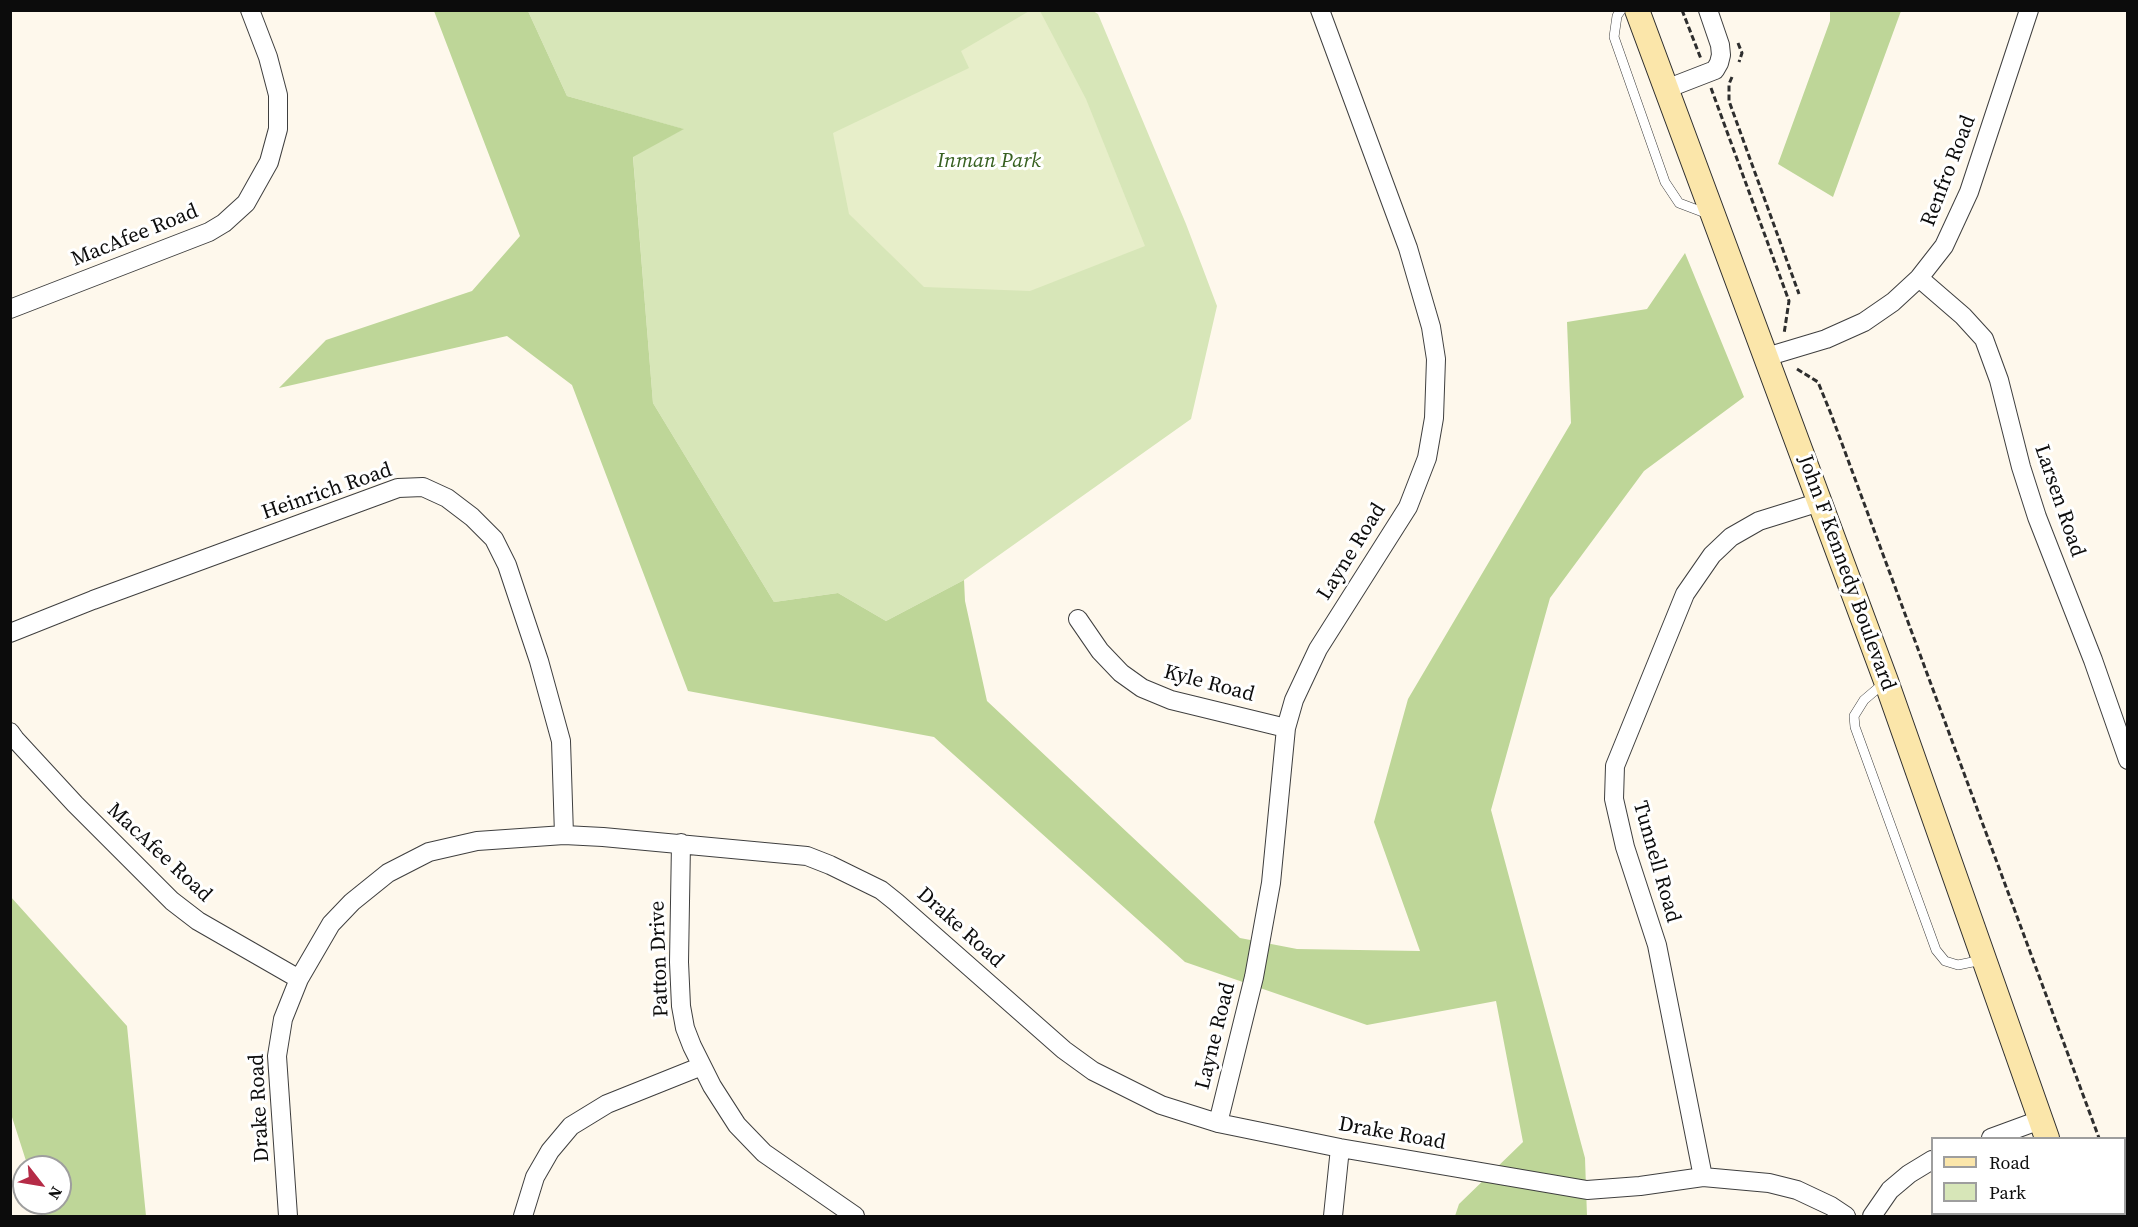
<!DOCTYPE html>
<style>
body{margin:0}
#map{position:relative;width:2138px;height:1227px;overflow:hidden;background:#fef8ec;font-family:"Source Serif 4",serif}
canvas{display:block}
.frame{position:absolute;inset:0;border:12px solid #0c0c0c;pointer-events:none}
.legend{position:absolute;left:1931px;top:1137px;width:195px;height:78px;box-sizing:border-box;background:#fff;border:2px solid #9e9e9e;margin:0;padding:8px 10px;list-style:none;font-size:18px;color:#0c0c0c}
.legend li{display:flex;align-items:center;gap:12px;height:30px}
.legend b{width:30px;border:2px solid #9e9e9e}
.north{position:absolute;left:12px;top:1155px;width:60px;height:60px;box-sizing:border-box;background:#fff;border:2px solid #9e9e9e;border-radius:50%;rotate:121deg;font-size:16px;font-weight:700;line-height:24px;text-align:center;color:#0c0c0c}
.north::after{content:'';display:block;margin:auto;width:21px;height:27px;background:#b52b47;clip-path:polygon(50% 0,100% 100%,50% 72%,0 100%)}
</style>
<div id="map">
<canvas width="2138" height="1227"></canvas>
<div class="frame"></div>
<ul class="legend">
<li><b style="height:8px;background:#fbe6aa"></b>Road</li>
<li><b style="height:16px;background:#d7e6b8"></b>Park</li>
</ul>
<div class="north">N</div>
</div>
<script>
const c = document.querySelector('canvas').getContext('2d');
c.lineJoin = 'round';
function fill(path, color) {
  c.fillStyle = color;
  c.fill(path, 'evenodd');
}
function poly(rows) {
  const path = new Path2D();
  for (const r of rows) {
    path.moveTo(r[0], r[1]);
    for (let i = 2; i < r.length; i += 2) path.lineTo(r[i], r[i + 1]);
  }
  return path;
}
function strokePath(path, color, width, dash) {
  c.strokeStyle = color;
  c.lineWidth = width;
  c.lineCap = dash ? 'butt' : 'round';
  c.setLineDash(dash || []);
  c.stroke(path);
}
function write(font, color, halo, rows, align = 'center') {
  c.font = font + ' "Source Serif 4",serif';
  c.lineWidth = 6;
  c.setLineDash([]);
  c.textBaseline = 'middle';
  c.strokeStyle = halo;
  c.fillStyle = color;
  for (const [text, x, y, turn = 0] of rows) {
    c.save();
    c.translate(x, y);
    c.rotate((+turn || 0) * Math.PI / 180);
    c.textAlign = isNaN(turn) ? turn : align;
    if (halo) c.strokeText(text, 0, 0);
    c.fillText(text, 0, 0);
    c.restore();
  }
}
const green = poly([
 [528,11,1093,11,1098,14,1186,224,1217,306,1191,419,964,580,886,621,838,593,774,602,653,403,633,156,683,129,567,96]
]);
const forest = poly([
 [434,11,528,11,567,96,684,129,633,157,653,403,774,602,838,593,886,621,964,580,965,601,987,701,1240,938,1297,949,1420,951,1374,822,1408,699,1571,423,1567,322,1647,309,1685,253,1744,397,1644,471,1550,598,1491,810,1585,1158,1587,1216,1455,1216,1459,1204,1523,1142,1496,1001,1367,1025,1185,962,934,737,688,691,572,385,507,336,279,388,326,340,472,291,520,236],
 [1830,11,1901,11,1833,197,1778,164,1830,21],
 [10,896,127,1026,146,1216,44,1216,40,1203,60,1203,60,1167,28,1167,11,1114]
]);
const pitch = poly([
 [1031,10,1040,11,1086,99,1145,246,1030,291,924,287,849,214,833,133,969,68,961,51]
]);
const path = poly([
 [1682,10,1701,59],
 [1738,43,1742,53,1739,62],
 [1732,77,1729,84,1729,101,1799,294],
 [1711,88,1789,301,1784,334],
 [1797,369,1818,382,1831,414,2099,1138],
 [2124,1214,2125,1216]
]);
const lane = poly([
 [1621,10,1617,16,1614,37,1665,182,1679,203,1708,214],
 [1884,683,1864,700,1854,716,1855,727,1936,950,1945,961,1958,965,1982,960]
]);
const street = poly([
 [1666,89,1715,70,1719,63,1721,55,1720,45,1708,10],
 [1919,278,1963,316,1984,339,1999,380,2021,467,2037,517,2093,660,2128,760],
 [10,309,209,232,224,223,246,203,269,162,278,129,278,95,268,57,250,10],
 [1766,357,1826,339,1864,322,1893,302,1919,278,1944,246,1969,192,2029,10],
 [1078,619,1100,651,1121,673,1142,688,1171,700,1286,728],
 [10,633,93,600,398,488,423,487,447,498,472,517,494,539,507,565,539,661,561,741,564,835],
 [10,732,15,739,75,804,172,901,198,921,299,979],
 [681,843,679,962,681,1006,685,1028,692,1046,712,1086,737,1125,764,1153,855,1216],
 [1218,1123,1254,977,1271,883,1286,728,1294,700,1318,649,1408,507,1427,458,1434,418,1436,359,1431,327,1408,248,1320,10],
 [1991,1138,2040,1120],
 [1703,1177,1657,945,1625,847,1614,799,1615,766,1685,594,1712,555,1731,537,1759,521,1820,502],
 [288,1216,277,1056,283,1019,299,979,331,924,352,902,388,873,429,852,477,841,564,835,603,837,807,856,830,865,881,890,896,902,1064,1050,1093,1071,1161,1105,1218,1123,1340,1148,1587,1190,1640,1186,1703,1177,1769,1183,1797,1190,1831,1206,1846,1216],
 [523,1216,535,1177,550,1151,571,1126,607,1104,702,1066],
 [1333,1216,1340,1148],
 [1872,1216,1890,1190,1909,1174,1932,1160]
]);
const secondary = poly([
 [1637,10,1886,681,2047,1138],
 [2077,1214,2078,1216]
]);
const parkNames = [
 ["Inman Park",989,162]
];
const streetNames = [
 ["Renfro Road",1949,171,-69],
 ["MacAfee Road",135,236,-22],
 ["Heinrich Road",327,492,-19],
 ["Larsen Road",2059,501,71],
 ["Layne Road",1352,552,-58],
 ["John F Kennedy Boulevard",1846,573,70],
 ["Kyle Road",1209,684,15],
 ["MacAfee Road",159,853,43],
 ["Tunnell Road",1656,862,74],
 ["Drake Road",960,928,42],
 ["Patton Drive",660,959,-92],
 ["Layne Road",1216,1036,-76],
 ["Drake Road",260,1108,-93],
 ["Drake Road",1392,1134,10]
];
fill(green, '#d7e6b8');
fill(forest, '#bed698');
fill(pitch, '#e7eec9');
strokePath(lane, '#3f3f3f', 10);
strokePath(street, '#3f3f3f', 20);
strokePath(secondary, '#2e2e2e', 26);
strokePath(path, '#2e2e2e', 3, [6, 3]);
strokePath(lane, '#fff', 9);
strokePath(street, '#fff', 18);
strokePath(secondary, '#fbe6aa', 24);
write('italic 21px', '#376020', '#fff', parkNames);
write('21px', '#0c0c0c', '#fff', streetNames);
</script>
